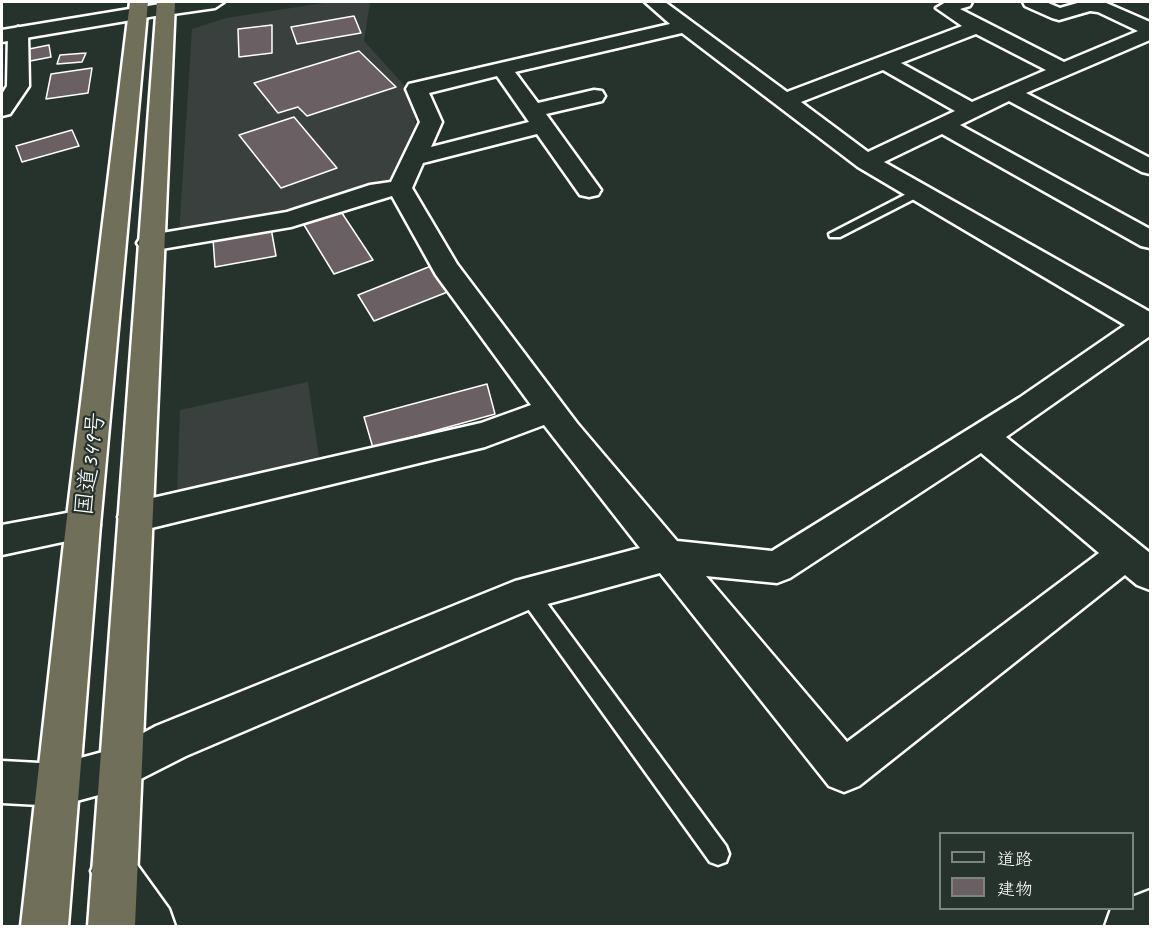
<!DOCTYPE html>
<meta charset="utf-8">
<style>
body{margin:0}
#map{position:relative;width:1152px;height:928px;overflow:hidden;background:#26332d;font-family:Caveat,"Klee One",sans-serif}
canvas{display:block}
.frame{position:absolute;inset:0;border:3px solid #fff;pointer-events:none}
.legend{position:absolute;left:939px;top:832px;width:195px;height:78px;box-sizing:border-box;background:#26332d;border:2px solid #7d8581;margin:0;padding:8px 10px;list-style:none;font-size:18px;color:#fff}
.legend li{display:flex;align-items:center;gap:12px;height:30px}
.legend b{width:30px;border:2px solid #7d8581}
</style>
<div id="map">
<canvas width="1152" height="928"></canvas>
<div class="frame"></div>
<ul class="legend">
<li><b style="height:8px;background:#26332d"></b>道路</li>
<li><b style="height:16px;background:#6a5f63"></b>建物</li>
</ul>
</div>
<script>
const c = document.querySelector('canvas').getContext('2d');
c.lineJoin = 'round';
function fill(path, color) {
  c.fillStyle = color;
  c.fill(path, 'evenodd');
}
function poly(rows) {
  const path = new Path2D();
  for (const r of rows) {
    path.moveTo(r[0], r[1]);
    for (let i = 2; i < r.length; i += 2) path.lineTo(r[i], r[i + 1]);
  }
  return path;
}
function strokePath(path, color, width, dash) {
  c.strokeStyle = color;
  c.lineWidth = width;
  c.lineCap = dash ? 'butt' : 'round';
  c.setLineDash(dash || []);
  c.stroke(path);
}
function write(font, color, halo, rows, align = 'center') {
  c.font = font + ' Caveat,"Klee One",sans-serif';
  c.lineWidth = 4.5;
  c.setLineDash([]);
  c.textBaseline = 'middle';
  c.strokeStyle = halo;
  c.fillStyle = color;
  for (const [text, x, y, turn = 0] of rows) {
    c.save();
    c.translate(x, y);
    c.rotate((+turn || 0) * Math.PI / 180);
    c.textAlign = isNaN(turn) ? turn : align;
    if (halo) c.strokeText(text, 0, 0);
    c.fillText(text, 0, 0);
    c.restore();
  }
}
const built = poly([
 [330,2,370,2,364,41,413,95,416,136,399,178,285,218,179,235,192,29,226,18],
 [308,382,320,465,177,494,180,410]
]);
const building = poly([
 [354,16,361,33,297,44,291,27,354,16],
 [272,25,272,53,239,57,238,29,272,25],
 [49,45,51,57,25,62,24,50,49,45],
 [359,51,396,87,307,116,298,107,278,113,254,83,359,51],
 [86,53,82,62,57,64,60,55,86,53],
 [92,68,88,93,46,99,51,74,92,68],
 [294,117,337,168,281,188,239,135,294,117],
 [72,130,79,146,22,162,16,146,72,130],
 [338,207,373,260,334,274,301,220,338,207],
 [271,228,276,256,215,267,213,239,271,228],
 [431,266,450,291,374,321,358,295,431,266],
 [487,384,495,414,373,448,364,417,487,384]
]);
const service = poly([
 [918,188,924,192,922,195,840,237,830,237,829,234,918,188],
 [528,585,535,587,726,846,729,854,726,862,718,865,710,862,521,599,519,593,521,587,528,585]
]);
const minor = poly([
 [645,2,665,2,787,92,962,26,936,8,946,2,972,2,970,6,960,9,1064,62,1138,31,1098,12,1090,11,1059,20,1052,18,1025,6,1023,2,1046,2,1060,8,1081,2,1104,2,1150,22,1150,40,1026,93,1150,158,1150,174,1142,172,1009,101,960,125,1150,229,1150,248,1141,246,942,134,884,162,1150,312,1150,336,1006,437,1150,553,1150,590,1137,585,1125,575,859,786,844,792,829,786,660,573,533,608,186,756,121,789,58,806,2,803,2,761,58,764,114,749,156,726,515,581,640,548,544,425,485,447,135,532,123,527,118,517,123,507,135,502,481,423,531,405,436,275,392,196,291,227,150,251,141,249,137,243,141,237,150,235,287,212,370,185,391,182,420,122,406,89,409,84,670,24,645,2],
 [682,33,858,167,1125,325,1019,398,772,551,677,541,577,423,457,264,412,188,423,163,537,134,580,195,589,197,598,195,601,190,546,114,602,101,605,96,602,91,594,90,538,103,515,72,682,33],
 [976,34,1046,70,972,102,901,63,976,34],
 [883,70,955,111,868,152,801,102,883,70],
 [497,76,529,122,431,147,442,122,429,93,497,76],
 [981,453,1099,553,847,742,706,576,777,583,790,578,981,453],
 [18,27,28,33,29,86,10,114,2,116,2,94,7,86,8,33,18,27],
 [83,510,95,515,100,525,95,535,2,555,2,525,83,510],
 [114,848,130,855,169,909,175,926,124,926,98,887,91,871,98,855,114,848]
]);
const tertiary = poly([
 [166,3,175,9,173,13,2,42,2,30,166,3],
 [1150,890,1150,926,1105,926,1111,909,1132,908,1132,897,1150,890]
]);
const secondary = poly([
 [179,2,224,2,215,8,166,15,157,9,159,5,179,2]
]);
const trunk = poly([
 [130,2,148,2,100,525,68,926,21,926,66,525,130,2],
 [157,2,175,2,135,926,88,926,157,2]
]);
const streetNames = [
 ["国道349号",91,464,-83]
];
fill(built, '#3a403d');
fill(building, '#6a5f63');
strokePath(building, '#fff', 1.5);
strokePath(service, '#fff', 5);
strokePath(minor, '#fff', 5);
strokePath(tertiary, '#fff', 5);
strokePath(secondary, '#fff', 5);
strokePath(trunk, '#fff', 5);
fill(service, '#26332d');
fill(minor, '#26332d');
fill(tertiary, '#26332d');
fill(secondary, '#26332d');
fill(trunk, '#706f59');
write('24px', '#fff', '#26332d', streetNames);
</script>
